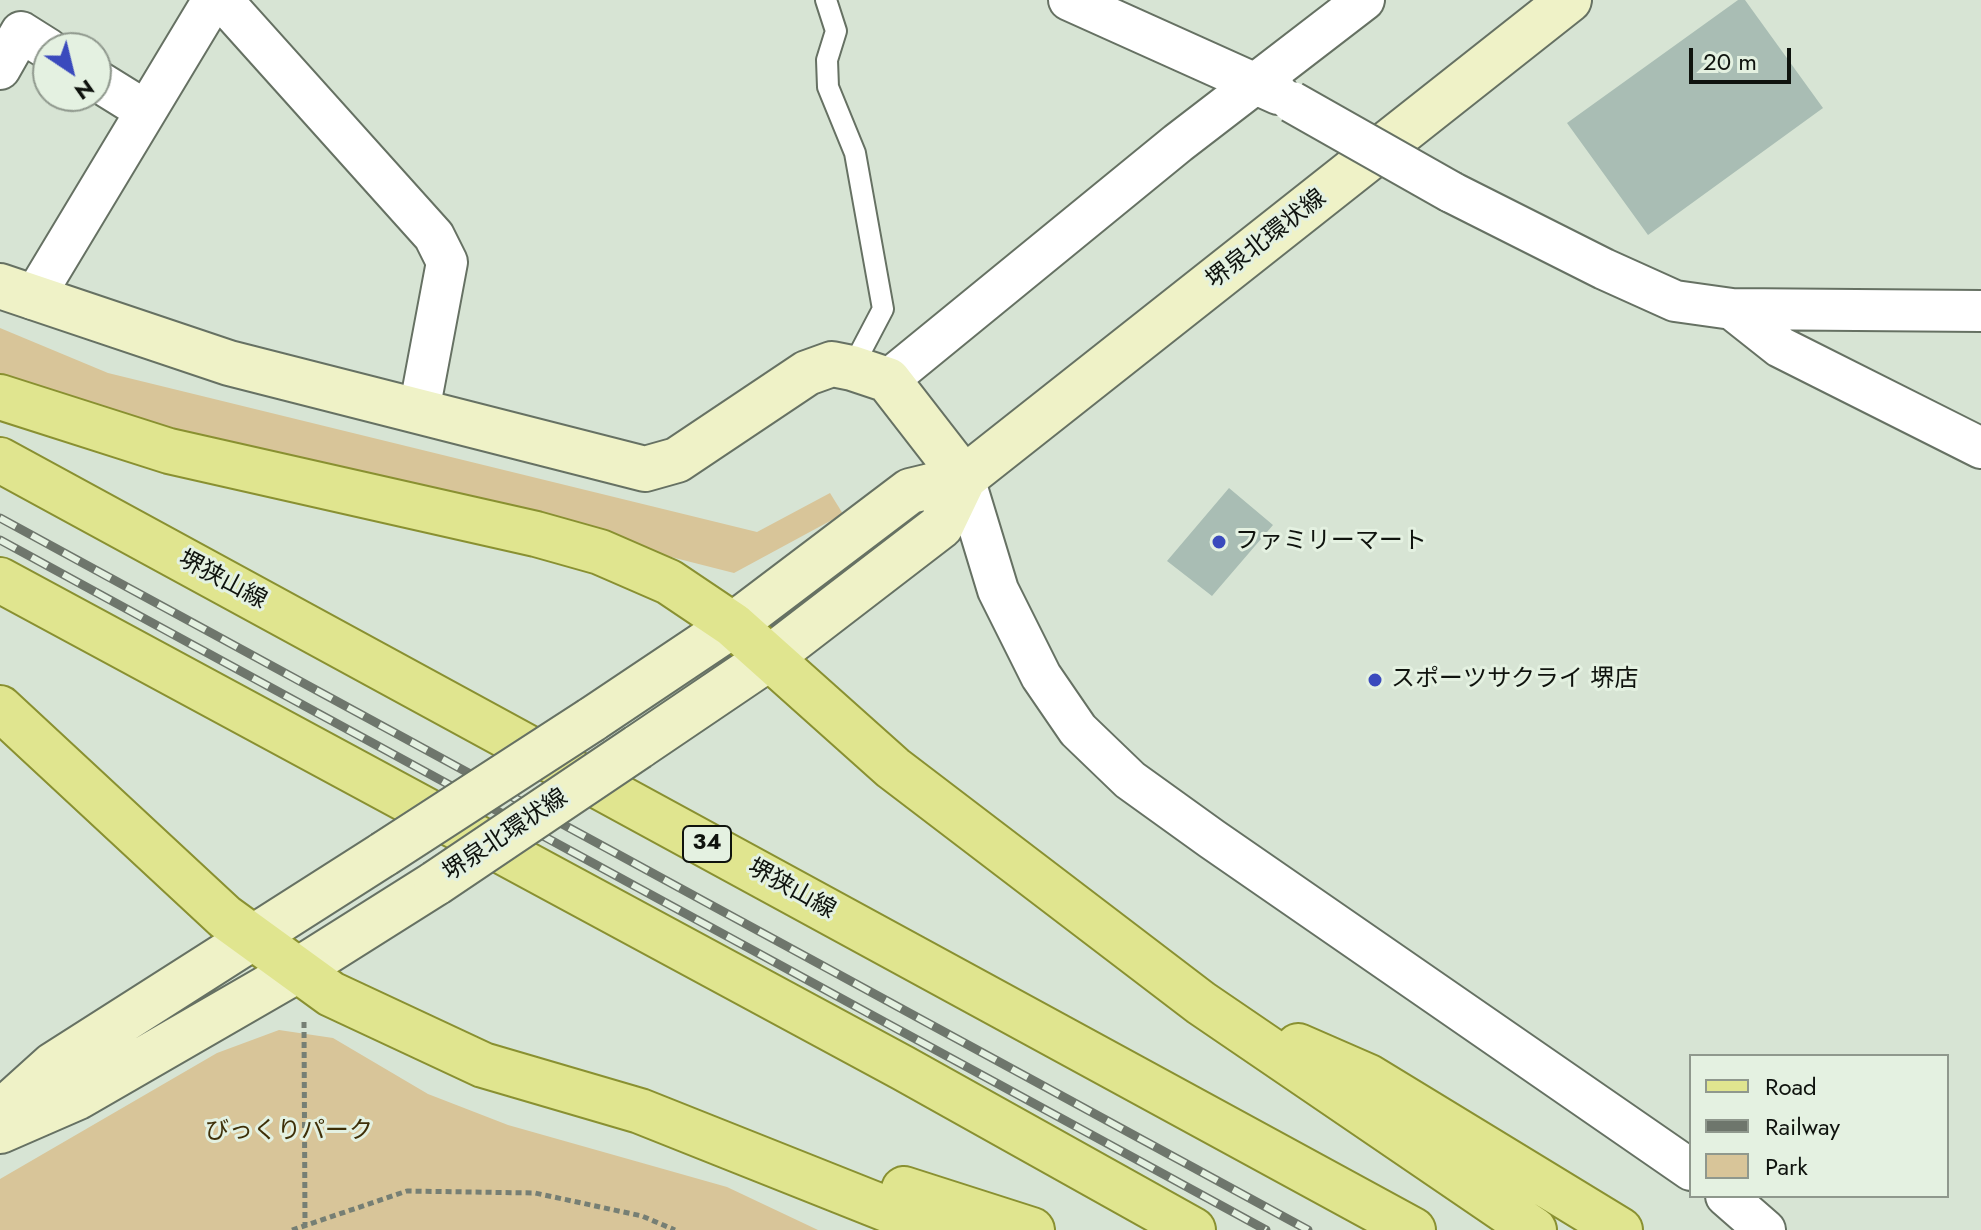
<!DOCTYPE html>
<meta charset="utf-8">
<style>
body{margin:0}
#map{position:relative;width:1981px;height:1230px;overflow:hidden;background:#d7e4d4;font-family:Jost,sans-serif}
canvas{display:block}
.legend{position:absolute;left:1689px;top:1054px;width:260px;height:144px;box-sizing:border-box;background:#e4f1e1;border:2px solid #8f988d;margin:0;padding:10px 14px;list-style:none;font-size:24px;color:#0f130e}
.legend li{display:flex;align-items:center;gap:16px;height:40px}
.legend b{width:40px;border:2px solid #8f988d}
.north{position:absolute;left:32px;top:32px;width:80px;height:80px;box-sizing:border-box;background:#e4f1e1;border:2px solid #8f988d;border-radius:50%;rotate:145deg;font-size:22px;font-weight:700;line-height:32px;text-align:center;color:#0f130e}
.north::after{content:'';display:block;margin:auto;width:28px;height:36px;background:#3a4abd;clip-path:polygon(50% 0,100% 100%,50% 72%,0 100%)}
.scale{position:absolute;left:1689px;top:48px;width:102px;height:36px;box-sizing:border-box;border:4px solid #0f130e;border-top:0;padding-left:10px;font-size:24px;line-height:28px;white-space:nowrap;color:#0f130e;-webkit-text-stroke:6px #e4f1e1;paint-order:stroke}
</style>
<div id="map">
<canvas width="1981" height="1230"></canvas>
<ul class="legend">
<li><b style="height:10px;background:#e0e58f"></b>Road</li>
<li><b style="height:10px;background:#6e766c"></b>Railway</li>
<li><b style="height:22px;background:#d8c599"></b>Park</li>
</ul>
<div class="north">N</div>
<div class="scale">20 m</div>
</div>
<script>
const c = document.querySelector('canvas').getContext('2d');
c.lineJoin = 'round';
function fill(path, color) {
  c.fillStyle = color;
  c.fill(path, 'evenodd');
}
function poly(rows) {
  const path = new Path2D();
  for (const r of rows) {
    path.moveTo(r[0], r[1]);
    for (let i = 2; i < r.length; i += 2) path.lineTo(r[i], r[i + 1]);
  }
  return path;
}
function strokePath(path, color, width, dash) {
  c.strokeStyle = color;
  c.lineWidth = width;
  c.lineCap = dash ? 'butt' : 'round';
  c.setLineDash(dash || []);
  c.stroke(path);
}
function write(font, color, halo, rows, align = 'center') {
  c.font = font + ' Jost,"Noto Sans JP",sans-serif';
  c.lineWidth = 6;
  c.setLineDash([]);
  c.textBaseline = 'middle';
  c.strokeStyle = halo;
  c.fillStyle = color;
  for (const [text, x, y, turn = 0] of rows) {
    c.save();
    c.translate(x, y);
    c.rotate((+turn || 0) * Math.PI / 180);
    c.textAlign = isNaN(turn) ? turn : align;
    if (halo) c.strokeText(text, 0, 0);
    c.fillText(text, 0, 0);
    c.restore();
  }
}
const green = poly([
 [0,328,108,373,757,532,830,493,843,514,734,573,93,410,0,375],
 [279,1030,333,1038,428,1094,508,1125,727,1187,818,1230,0,1230,0,1179,217,1053]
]);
const building = poly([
 [1738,0,1745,0,1823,108,1648,235,1567,123],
 [1229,488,1273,525,1212,596,1167,561]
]);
const path = poly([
 [304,1022,305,1225],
 [292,1230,407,1191,535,1193,642,1216,675,1230]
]);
const lane = poly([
 [826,0,836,31,827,60,828,87,855,153,883,309,852,368]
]);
const street = poly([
 [222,0,434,236,447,262,419,411],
 [1069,0,1278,94],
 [0,69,21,32,48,49],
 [96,80,146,111],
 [1451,192,1604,269,1675,301,1732,309,1981,311],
 [33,299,213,0],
 [1732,309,1780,347,1981,448],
 [888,380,1178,143,1364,0],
 [964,478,998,590,1041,676,1078,730,1130,780,1212,839,1691,1170],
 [1726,1196,1765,1230]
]);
const secondary = poly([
 [0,286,229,363,645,469,677,460,807,373,832,364,852,368,888,380,964,478],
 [591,720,733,625,910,491,964,478,1569,0],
 [638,747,768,659,941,526,964,478],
 [0,1113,53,1065,384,854],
 [0,1131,78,1097,298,970,436,883]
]);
const primary = poly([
 [0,397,169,451,536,534,600,552,669,582,733,625,893,768,1201,1003,1534,1230],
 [0,460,1413,1230],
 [0,580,903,1068,1193,1230],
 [0,708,225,917,331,994,483,1065,640,1111,939,1230],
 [1298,1046,1369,1077,1620,1230],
 [904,1189,1032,1230]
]);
const rail = poly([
 [0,518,1308,1230],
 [0,540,1266,1230]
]);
const streetBridge = poly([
 [1292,102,1451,192]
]);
const secondaryBridge = poly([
 [384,854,591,720],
 [436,883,638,747]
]);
const markers = [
 [1219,542,8,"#3a4abd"],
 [1375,680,8,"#3a4abd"]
];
const shields = [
 [707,844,48]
];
const shieldNames = [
 ["34",707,844]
];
const streetNames = [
 ["堺泉北環状線",1267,240,-38],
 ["堺狭山線",222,581,28],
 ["堺泉北環状線",506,836,-34],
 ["堺狭山線",791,890,29]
];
const poiNames = [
 ["ファミリーマート",1235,542],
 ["スポーツサクライ 堺店",1391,680]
];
const parkNames = [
 ["びっくりパーク",289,1132]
];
fill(green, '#d8c599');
fill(building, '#a9bdb4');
strokePath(lane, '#667163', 24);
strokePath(street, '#667163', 44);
strokePath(secondary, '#667163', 48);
strokePath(primary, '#899031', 48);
strokePath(path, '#767f74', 5, [6, 4]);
strokePath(lane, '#fff', 20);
strokePath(street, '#fff', 40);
strokePath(secondary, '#eff2c7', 44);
strokePath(primary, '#e0e58f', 44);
strokePath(rail, '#6e766c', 9);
strokePath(rail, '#e4f1e1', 6, [18]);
strokePath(streetBridge, '#667163', 44, []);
strokePath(secondaryBridge, '#667163', 48, []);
strokePath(streetBridge, '#fff', 40);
strokePath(secondaryBridge, '#eff2c7', 44);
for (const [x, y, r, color] of markers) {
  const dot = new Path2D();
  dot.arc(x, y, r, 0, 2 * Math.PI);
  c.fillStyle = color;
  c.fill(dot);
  strokePath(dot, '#e4f1e1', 3);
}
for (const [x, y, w] of shields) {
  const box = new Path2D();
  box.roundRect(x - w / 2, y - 18, w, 36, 6);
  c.fillStyle = '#e4f1e1';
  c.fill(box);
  strokePath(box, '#0f130e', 2);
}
write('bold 22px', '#0f130e', null, shieldNames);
write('24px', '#0f130e', '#e4f1e1', streetNames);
write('24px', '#0f130e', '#e4f1e1', poiNames, 'left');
write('24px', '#3e2f08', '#e4f1e1', parkNames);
</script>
